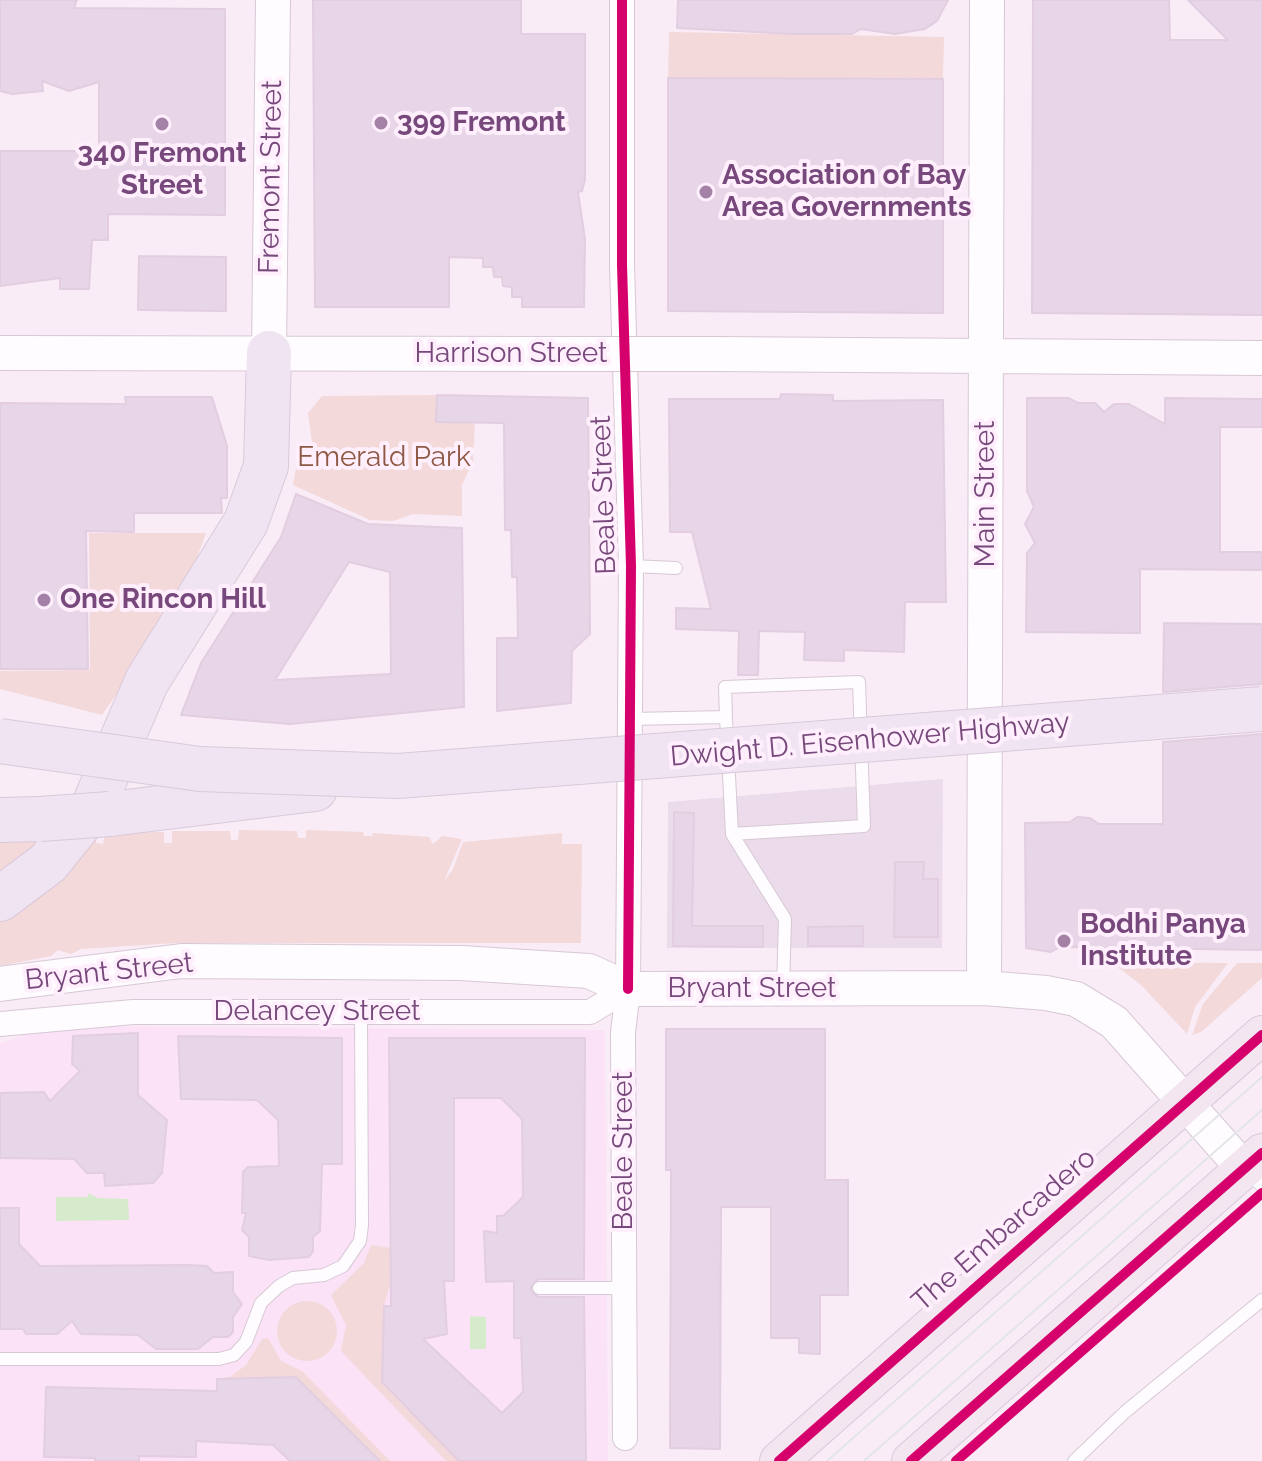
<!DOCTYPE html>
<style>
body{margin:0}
canvas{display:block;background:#f9ecf6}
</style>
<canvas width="1262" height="1461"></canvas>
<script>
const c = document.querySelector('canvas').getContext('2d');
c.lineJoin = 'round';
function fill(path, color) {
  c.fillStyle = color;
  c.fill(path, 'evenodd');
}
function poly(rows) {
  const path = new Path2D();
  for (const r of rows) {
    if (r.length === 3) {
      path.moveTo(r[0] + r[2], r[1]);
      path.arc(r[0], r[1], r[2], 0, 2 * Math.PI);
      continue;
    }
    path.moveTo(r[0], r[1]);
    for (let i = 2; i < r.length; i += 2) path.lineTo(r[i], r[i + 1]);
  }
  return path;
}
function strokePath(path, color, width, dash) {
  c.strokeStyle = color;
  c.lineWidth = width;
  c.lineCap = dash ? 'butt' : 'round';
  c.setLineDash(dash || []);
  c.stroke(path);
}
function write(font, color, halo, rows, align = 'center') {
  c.font = font + ' Raleway,sans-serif';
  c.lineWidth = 8;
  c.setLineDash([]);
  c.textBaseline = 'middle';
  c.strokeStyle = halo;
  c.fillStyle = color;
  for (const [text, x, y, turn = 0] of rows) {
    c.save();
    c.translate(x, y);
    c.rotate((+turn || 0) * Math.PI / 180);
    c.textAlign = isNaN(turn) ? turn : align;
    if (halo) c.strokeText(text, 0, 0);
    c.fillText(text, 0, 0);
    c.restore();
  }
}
const residential = poly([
 [84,1026,605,1030,608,1461,0,1461,0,1043,30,1033]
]);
const industrial = poly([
 [943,779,942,948,667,948,668,802]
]);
const green = poly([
 [669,32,944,37,943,79,668,78],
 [437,395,437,422,475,422,473,461,462,485,462,516,413,514,393,521,370,520,293,485,299,451,314,456,308,413,322,396],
 [89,533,206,533,190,576,132,672,102,715,0,689,0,671,90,670],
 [239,830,297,831,298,838,306,838,306,830,363,832,364,836,372,836,373,833,416,836,429,837,433,844,442,836,462,839,444,881,453,869,463,842,562,833,562,844,582,844,581,943,176,943,81,949,71,954,58,950,51,956,0,966,0,918,96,832,96,843,103,844,105,833,164,832,164,843,172,843,172,831,230,831,231,840,238,840],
 [0,834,41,841,0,874],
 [1111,962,1228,963,1195,1007,1187,1034,1141,985],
 [1237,963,1262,963,1262,978,1201,1032,1192,1035,1203,1004],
 [371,1245,391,1248,391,1281,384,1306,383,1381,459,1461,446,1461,341,1351,346,1325,331,1295,364,1263],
 [307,1331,30],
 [268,1338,281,1361,302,1371,390,1461,380,1461,296,1377,217,1379,230,1377,246,1365,262,1339]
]);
const water = poly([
 [88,1193,98,1198,128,1199,129,1220,56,1221,56,1197,88,1197],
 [470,1316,486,1317,486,1349,470,1349]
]);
const building = poly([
 [0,0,77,0,74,8,225,9,225,215,108,214,108,240,92,240,89,289,60,289,60,278,0,286,0,151,99,151,99,82,69,91,42,81,43,91,12,94,0,91,0,0],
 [313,0,521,0,521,34,585,34,585,180,582,191,578,192,585,239,584,307,522,307,522,297,512,297,512,287,503,286,502,277,494,277,493,267,483,267,483,258,449,257,449,307,315,307,313,0],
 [678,0,948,0,937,21,925,29,895,34,861,29,852,34,794,34,677,28,678,0],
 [1033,0,1169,0,1170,40,1228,40,1188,0,1262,0,1262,315,1032,313,1033,0],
 [668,78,943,79,943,313,668,311,668,78],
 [139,256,226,257,226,311,138,310,139,256],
 [781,394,833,395,833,401,943,400,946,602,905,602,904,652,844,650,844,661,804,660,805,632,759,631,758,675,738,675,739,631,676,629,676,608,711,609,692,532,670,532,669,399,780,399,781,394],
 [437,395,588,398,590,634,572,651,571,703,497,711,497,638,518,638,517,577,512,577,511,530,505,530,504,423,436,422,437,395],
 [125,397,212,397,227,446,227,498,221,498,222,513,134,513,134,532,86,531,88,669,0,669,0,403,126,404,125,397],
 [1027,398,1069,398,1078,403,1095,403,1104,412,1114,404,1129,404,1165,424,1165,398,1262,399,1262,427,1220,427,1220,552,1262,552,1262,570,1140,569,1140,633,1026,632,1027,553,1035,543,1025,524,1034,507,1027,491,1027,398],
 [296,494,368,524,462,528,464,707,290,724,181,715,201,663,281,537,296,494],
 [349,562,390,572,391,674,275,680,349,562],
 [1164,623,1262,624,1262,684,1163,692,1164,623],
 [1262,734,1262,950,1060,947,1051,952,1026,948,1025,823,1070,822,1077,817,1090,818,1099,824,1163,824,1163,742,1262,734],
 [674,812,694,813,692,926,763,926,763,947,673,946,674,812],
 [895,862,924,862,923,879,938,879,938,937,894,937,895,862],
 [863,926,863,946,808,946,808,927,863,926],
 [666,1029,825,1029,825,1180,848,1180,848,1295,820,1295,820,1354,799,1353,799,1338,771,1338,771,1207,721,1207,720,1449,670,1448,671,1170,666,1170,666,1029],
 [138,1033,138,1095,167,1120,162,1173,153,1183,105,1186,104,1173,87,1173,74,1159,0,1158,0,1093,44,1092,50,1101,80,1071,72,1064,73,1036,138,1033],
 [178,1036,342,1038,342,1164,322,1164,320,1231,313,1237,313,1251,309,1257,269,1260,249,1256,249,1237,242,1230,246,1213,242,1213,243,1172,248,1167,279,1166,278,1120,257,1100,181,1099,178,1036],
 [389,1038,585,1038,584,1279,538,1279,530,1289,538,1297,584,1297,586,1461,459,1461,382,1382,384,1306,391,1306,389,1038],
 [454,1098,501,1098,522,1119,523,1197,503,1216,497,1216,497,1233,484,1231,486,1282,514,1281,514,1338,521,1338,523,1392,502,1413,423,1339,447,1334,444,1281,454,1281,454,1098],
 [0,1208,19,1208,19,1244,40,1266,189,1265,207,1266,214,1273,233,1272,233,1292,242,1304,233,1317,233,1332,228,1337,213,1337,198,1349,156,1349,138,1335,81,1334,72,1321,57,1334,26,1334,23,1329,0,1329,0,1208],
 [296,1377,380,1461,290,1461,273,1445,196,1441,196,1457,139,1456,139,1461,95,1461,95,1458,44,1457,46,1387,217,1391,217,1379,296,1377]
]);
const lane = poly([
 [631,566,676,568],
 [631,719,726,717,725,687,859,682,864,826,732,834,726,717],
 [732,834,785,919,783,988],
 [1246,1171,1262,1186],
 [539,1288,624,1288],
 [0,1359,219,1359,234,1355,246,1342,261,1303,279,1286,293,1278,324,1275,343,1266,360,1241,362,1225,361,1013],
 [1074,1461,1125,1412,1262,1300]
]);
const street = poly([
 [622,0,622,265,631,566,628,989,623,1033,625,1438],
 [0,1024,133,1012,590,1012,628,989]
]);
const secondary = poly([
 [0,353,542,354],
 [269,353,273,0],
 [715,354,1262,358],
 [0,984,181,961,461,963,589,971,628,989,984,988,1046,993,1076,999,1114,1022,1244,1169],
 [984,988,987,0]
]);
const primary = poly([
 [779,1461,1262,1035],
 [911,1461,1262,1153]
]);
const highway = poly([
 [110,814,315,789],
 [0,820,40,819],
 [0,899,48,863,93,807,147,681,246,522,266,466,269,353]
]);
const tram = poly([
 [827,1461,1262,1077],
 [864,1461,1262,1110]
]);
const secondaryBridge = poly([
 [542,354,715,354]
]);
const highwayBridge = poly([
 [0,741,200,769,398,776,1262,709],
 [40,819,110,814]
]);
const cycleway = poly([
 [622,0,622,265,631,566,628,989],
 [779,1461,1262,1035],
 [911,1461,1262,1153],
 [956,1461,1262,1193]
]);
const markers = [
 [381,123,8,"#a481a6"],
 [162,124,8,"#a481a6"],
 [706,192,8,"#a481a6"],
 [44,600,8,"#a481a6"],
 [1064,941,8,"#a481a6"]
];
const poiNames = [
 ["399 Fremont",397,123],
 ["340 Fremont",162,154,"center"],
 ["Street",162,186,"center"],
 ["Association of Bay",722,176],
 ["Area Governments",722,208],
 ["One Rincon Hill",60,600],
 ["Bodhi Panya",1080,925],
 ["Institute",1080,957]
];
const streetNames = [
 ["Fremont Street",271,177,-89],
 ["Harrison Street",511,354],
 ["Main Street",986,494,-90],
 ["Beale Street",604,495,-92],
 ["Dwight D. Eisenhower Highway",870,740,-5],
 ["Bryant Street",109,972,-6],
 ["Bryant Street",752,989],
 ["Delancey Street",317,1012],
 ["Beale Street",624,1151,-90],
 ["The Embarcadero",1004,1230,-41]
];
const parkNames = [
 ["Emerald Park",384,458]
];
fill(residential, '#fbe2f7');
fill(industrial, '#ecdceb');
fill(green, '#f3d9da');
fill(water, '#d6ebcb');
fill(building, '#e7d6e7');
strokePath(building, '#e2cde1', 2);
strokePath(lane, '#d7c8d5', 14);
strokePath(street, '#d7c8d5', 26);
strokePath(secondary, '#d7c8d6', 36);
strokePath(primary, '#d9c9da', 40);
strokePath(highway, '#d9c9da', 46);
strokePath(lane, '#fefcfe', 12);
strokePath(street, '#fefcfe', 24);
strokePath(secondary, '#fefcfe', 34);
strokePath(primary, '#f3e6f1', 38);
strokePath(highway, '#f0e4f2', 44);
strokePath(tram, '#e3e5e8', 2);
strokePath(secondaryBridge, '#d7c8d6', 36, []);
strokePath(highwayBridge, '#d9c9da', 46, []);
strokePath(secondaryBridge, '#fefcfe', 34);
strokePath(highwayBridge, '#f0e4f2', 44);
strokePath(cycleway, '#d6006c', 10);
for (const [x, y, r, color] of markers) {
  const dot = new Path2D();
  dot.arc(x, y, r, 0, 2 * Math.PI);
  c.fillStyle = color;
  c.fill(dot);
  strokePath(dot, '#ffeffc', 3);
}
write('bold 28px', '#77487b', '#ffeffc', poiNames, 'left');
write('28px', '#77487b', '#ffeffc', streetNames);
write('28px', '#8e5844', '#ffeffc', parkNames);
</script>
